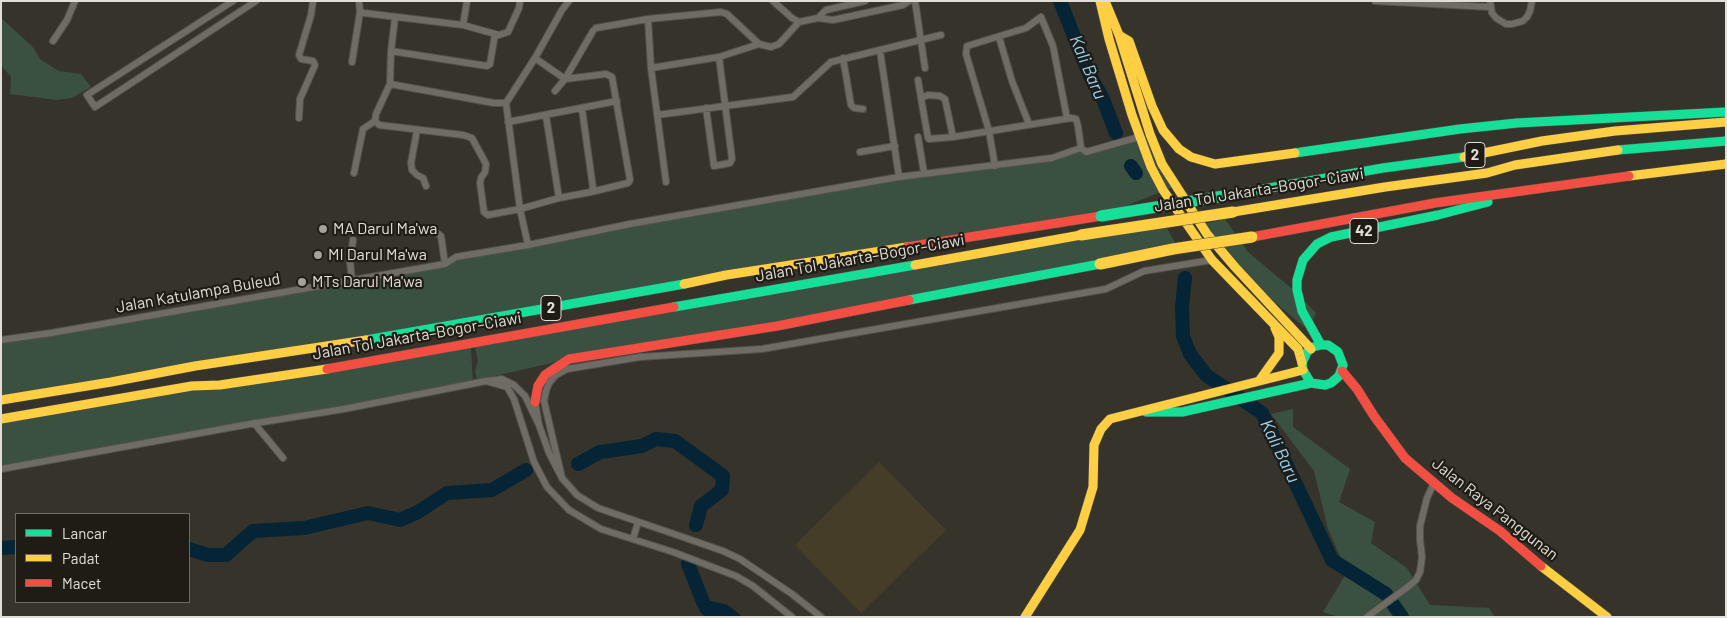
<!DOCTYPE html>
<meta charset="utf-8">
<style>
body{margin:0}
#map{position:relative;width:1727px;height:618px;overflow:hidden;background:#36332b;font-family:Barlow,sans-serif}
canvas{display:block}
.frame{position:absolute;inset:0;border:2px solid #e2ded5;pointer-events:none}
.legend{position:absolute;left:15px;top:513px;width:175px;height:90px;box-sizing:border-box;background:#1f1c16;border:1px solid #6d6a62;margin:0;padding:6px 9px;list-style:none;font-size:15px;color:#e2ded5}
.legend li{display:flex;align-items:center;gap:10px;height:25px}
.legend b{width:25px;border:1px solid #6d6a62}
</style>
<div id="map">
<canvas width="1727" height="618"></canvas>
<div class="frame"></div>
<ul class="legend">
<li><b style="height:6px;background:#16e098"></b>Lancar</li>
<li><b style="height:6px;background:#ffcf43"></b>Padat</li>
<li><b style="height:6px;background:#f24e42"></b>Macet</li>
</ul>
</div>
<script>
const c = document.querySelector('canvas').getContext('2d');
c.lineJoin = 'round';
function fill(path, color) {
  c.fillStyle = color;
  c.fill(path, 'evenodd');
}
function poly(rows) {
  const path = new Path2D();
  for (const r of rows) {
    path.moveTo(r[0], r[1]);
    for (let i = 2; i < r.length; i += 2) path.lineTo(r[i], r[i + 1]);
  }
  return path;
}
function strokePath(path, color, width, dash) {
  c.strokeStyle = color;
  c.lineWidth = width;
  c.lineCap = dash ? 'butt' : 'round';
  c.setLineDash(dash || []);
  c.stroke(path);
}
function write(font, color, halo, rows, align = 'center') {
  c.font = font + ' Barlow,sans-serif';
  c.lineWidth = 4.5;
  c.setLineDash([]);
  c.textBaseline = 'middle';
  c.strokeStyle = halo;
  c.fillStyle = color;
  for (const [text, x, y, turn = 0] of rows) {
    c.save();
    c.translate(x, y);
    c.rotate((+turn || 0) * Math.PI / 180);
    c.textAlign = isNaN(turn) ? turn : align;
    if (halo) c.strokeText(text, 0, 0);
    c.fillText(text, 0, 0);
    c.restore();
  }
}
const built = poly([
 [879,462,946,530,861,613,795,545]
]);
const green = poly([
 [1,18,32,46,41,60,59,71,81,74,91,87,72,98,57,100,10,94,11,77,1,65],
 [1150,134,1176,186,1101,216,1,400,1,338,445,264,456,257,924,173,1052,158,1081,148,1086,152],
 [1225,219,1248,252,1297,293,1316,313,1308,330,1226,262,1202,224],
 [1163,221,1178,248,569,359,477,380,475,371,478,360,475,347],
 [471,348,473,383,1,469,1,419],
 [1293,409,1293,427,1350,469,1339,502,1375,522,1371,543,1407,568,1430,605,1489,608,1495,617,1339,617,1323,612,1347,572,1328,529,1314,471,1271,414]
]);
const canal = poly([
 [704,604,725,609,736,617]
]);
const river = poly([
 [1060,1,1089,74,1103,99,1116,133],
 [1131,166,1136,173],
 [1185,278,1182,307,1183,336,1190,354,1206,375,1262,413,1332,560,1386,594,1402,617],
 [578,464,600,452,642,446,656,439,675,441,723,476,722,490,701,506,696,525],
 [1,548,16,547],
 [189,549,208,555,226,555,253,531,304,528,368,513,400,520,418,512,447,493,492,490,526,470],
 [688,564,703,602,707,609,722,617]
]);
const street = poly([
 [233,1,87,95,95,107,256,1],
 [359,1,360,12,364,13,463,25,499,35,508,32,519,8,520,1],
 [773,1,792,18,799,22,818,18,833,20,903,5,909,1],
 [915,1,925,68],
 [1375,1,1490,7],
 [1490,1,1492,13,1496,18,1506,24,1512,24,1523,21,1527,17,1530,11,1532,1],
 [395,18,391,51,390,84,494,103,506,103],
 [818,18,826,10,865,1],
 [648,19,651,68,666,182],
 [463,25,467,1],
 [596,28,648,19,721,12,727,14,759,44,771,47,779,44,799,22],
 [999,37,1012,81,1029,124],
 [53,41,67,20,75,1],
 [391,51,487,66,490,64,495,34],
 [880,51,899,177],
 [535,58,565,79,606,74,612,77,630,180,628,183,591,192],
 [843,58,851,105,854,108,863,109],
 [352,62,360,12],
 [651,68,719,57,759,44],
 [918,80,921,98],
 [390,84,376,114,375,121,379,125,463,135,472,138,486,164,485,172,481,178,480,183,484,212,488,215,520,209,559,198,591,192,593,188,582,109],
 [555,91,565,79,593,31],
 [706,108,714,166,730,163,732,159,719,57],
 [657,115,793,97,831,62,941,35],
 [546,116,559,198],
 [299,118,300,99,315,65,313,61,301,59,299,55,311,15,313,1],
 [508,122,617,101],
 [417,130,411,163,412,170,417,175,423,178,426,186],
 [918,137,924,173],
 [953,137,945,99,940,96,928,95,921,98,928,138,929,139,953,137,1071,118,1076,119,1078,126,1081,148],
 [860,152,895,146],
 [995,166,989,131,966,54,967,46,1026,28,1041,17,1053,46,1067,118],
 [354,173,363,129,375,121],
 [425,231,436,232,441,236,445,264],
 [528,245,520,209,506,103,535,58,562,10,569,1],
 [352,281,350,261,353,240],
 [1,340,51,333,445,264,456,257,528,245,630,224,899,177,1052,158,1081,148,1086,152,1139,137],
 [535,402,539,425,549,453,562,478,577,495,598,508,674,534,723,551,740,559,792,594,821,617],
 [254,423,283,458],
 [539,425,525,396,514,385,502,379,486,381,507,387,514,399,534,462,547,487,569,510,601,529,673,552,736,576,753,586,792,617],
 [1,469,250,424,344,409,486,381],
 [562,478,544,401,546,391,549,383,556,375,567,369,640,357,762,349,1106,289,1144,271,1212,260],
 [633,539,638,522],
 [1367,617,1409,586,1416,580,1420,572,1422,557,1420,540,1420,526,1427,498,1434,483]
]);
const fast = poly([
 [1618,150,1726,141],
 [1295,153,1460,129,1517,123,1726,112],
 [1224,196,1383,168,1464,157],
 [909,300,1100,264],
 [674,307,915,265],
 [366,340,684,284],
 [1321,345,1328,345,1338,352,1343,365,1339,376,1331,383,1325,385,1311,383,1303,370,1302,363,1307,352,1313,347,1321,345],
 [1321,345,1302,311,1297,290,1297,280,1303,260,1317,244,1331,237,1438,215,1488,202],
 [1146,412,1182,412,1311,383]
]);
const slow = poly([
 [1100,1,1109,39,1132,115,1151,167,1163,190,1212,260,1298,349,1302,363],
 [1105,1,1119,35,1150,134,1162,164,1207,234,1235,267,1311,349],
 [1119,35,1129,41,1152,106,1163,130,1179,149,1191,157,1215,164,1295,153],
 [1464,157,1542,141,1615,131,1726,122],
 [1629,176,1726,164],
 [1233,212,1385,187,1487,173,1515,165,1618,150],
 [915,265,1081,235],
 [684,284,726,275,907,247],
 [1259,381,1279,353,1279,337,1275,328],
 [1,400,111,382,195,366,366,340],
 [1,419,192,386,220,385,327,369],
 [1541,566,1607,617],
 [1025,617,1080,530,1093,487,1094,445,1101,429,1110,419,1303,370]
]);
const jam = poly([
 [1252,237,1435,203,1629,176],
 [907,247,1101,216],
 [327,369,674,307],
 [1342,371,1357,389,1374,416,1405,458,1452,498,1500,531,1541,566],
 [535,402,538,386,545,375,569,359,777,326,909,300]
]);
const fastBridge = poly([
 [1101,216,1224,196]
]);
const slowBridge = poly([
 [1081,235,1233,212],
 [1100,264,1173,249,1252,237]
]);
const markers = [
 [323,229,5,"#a6a29a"],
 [318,255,5,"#a6a29a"],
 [302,282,5,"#a6a29a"]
];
const shields = [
 [1475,155,20],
 [1364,231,28],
 [551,308,20]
];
const shieldNames = [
 ["2",1475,155],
 ["42",1364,231],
 ["2",551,308]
];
const streetNames = [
 ["Jalan Tol Jakarta–Bogor–Ciawi",1259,190,-9],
 ["Jalan Tol Jakarta–Bogor–Ciawi",860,258,-10],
 ["Jalan Katulampa Buleud",198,293,-10],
 ["Jalan Tol Jakarta–Bogor–Ciawi",417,336,-10],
 ["Jalan Raya Panggunan",1495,509,38]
];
const poiNames = [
 ["MA Darul Ma'wa",333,229],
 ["MI Darul Ma'wa",328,255],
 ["MTs Darul Ma'wa",312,282]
];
const waterNames = [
 ["Kali Baru",1088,67,67],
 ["Kali Baru",1280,451,64]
];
fill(built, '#463d29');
fill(green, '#3a5141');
strokePath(canal, '#052435', 9);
strokePath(river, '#052435', 14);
strokePath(street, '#54514a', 8);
strokePath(fast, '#54514a', 10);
strokePath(slow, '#54514a', 10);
strokePath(jam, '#54514a', 10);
strokePath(street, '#6f6c66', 6);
strokePath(fast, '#16e098', 9);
strokePath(slow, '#ffcf43', 9);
strokePath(jam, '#f24e42', 9);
strokePath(fastBridge, '#54514a', 12, []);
strokePath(slowBridge, '#54514a', 12, []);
strokePath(fastBridge, '#16e098', 11);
strokePath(slowBridge, '#ffcf43', 11);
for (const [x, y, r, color] of markers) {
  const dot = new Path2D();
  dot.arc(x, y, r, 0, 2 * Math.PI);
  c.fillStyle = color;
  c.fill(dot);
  strokePath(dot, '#1f1c16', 2);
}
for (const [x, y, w] of shields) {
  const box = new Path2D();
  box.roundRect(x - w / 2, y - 12.5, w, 25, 4);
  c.fillStyle = '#1f1c16';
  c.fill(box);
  strokePath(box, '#e2ded5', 1);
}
write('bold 15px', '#e2ded5', null, shieldNames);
write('16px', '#e2ded5', '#1f1c16', streetNames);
write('16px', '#e2ded5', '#1f1c16', poiNames, 'left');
write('italic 18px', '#94d3fa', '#1f1c16', waterNames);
</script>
